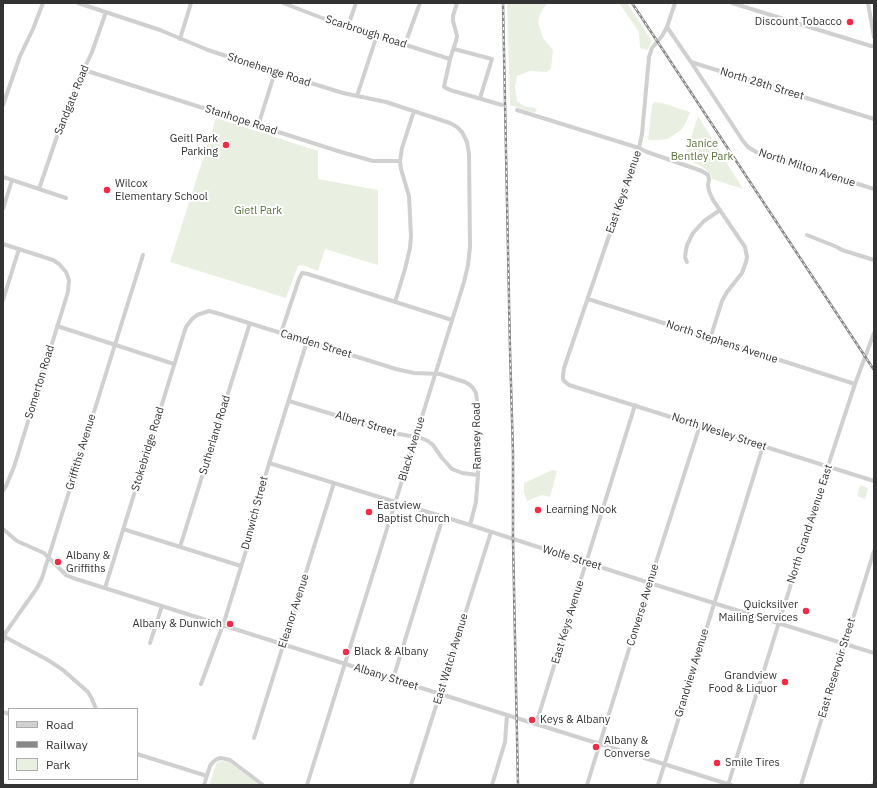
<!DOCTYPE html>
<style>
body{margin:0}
#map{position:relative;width:877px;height:788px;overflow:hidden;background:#fff;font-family:"IBM Plex Sans",sans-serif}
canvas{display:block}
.frame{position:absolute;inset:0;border:4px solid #333;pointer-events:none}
.legend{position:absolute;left:8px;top:708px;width:130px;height:72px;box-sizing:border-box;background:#fff;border:1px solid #adadad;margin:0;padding:5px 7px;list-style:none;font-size:12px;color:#333}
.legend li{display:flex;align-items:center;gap:8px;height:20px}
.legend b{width:20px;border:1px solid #adadad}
</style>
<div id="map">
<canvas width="877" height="788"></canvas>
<div class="frame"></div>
<ul class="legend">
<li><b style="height:5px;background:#d0d0d0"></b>Road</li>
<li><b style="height:5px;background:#888"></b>Railway</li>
<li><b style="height:11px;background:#eaf0e1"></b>Park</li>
</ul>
</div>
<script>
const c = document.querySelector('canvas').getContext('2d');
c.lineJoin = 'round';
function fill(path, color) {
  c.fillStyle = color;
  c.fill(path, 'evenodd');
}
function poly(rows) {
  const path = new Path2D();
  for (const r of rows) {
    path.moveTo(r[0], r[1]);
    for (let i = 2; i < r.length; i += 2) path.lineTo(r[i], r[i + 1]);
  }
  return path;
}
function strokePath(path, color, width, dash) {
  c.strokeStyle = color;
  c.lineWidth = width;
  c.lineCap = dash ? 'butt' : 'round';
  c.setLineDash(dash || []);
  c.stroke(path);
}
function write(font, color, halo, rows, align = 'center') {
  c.font = font + ' "IBM Plex Sans",sans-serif';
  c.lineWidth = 4;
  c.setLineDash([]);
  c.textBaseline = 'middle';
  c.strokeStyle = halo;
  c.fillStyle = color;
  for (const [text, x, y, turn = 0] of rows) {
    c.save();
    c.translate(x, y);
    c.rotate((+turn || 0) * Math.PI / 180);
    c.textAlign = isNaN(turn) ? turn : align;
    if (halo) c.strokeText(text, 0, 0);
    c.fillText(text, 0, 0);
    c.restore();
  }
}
const green = poly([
 [507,3,547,3,540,14,538,22,543,38,553,50,551,69,546,72,530,71,517,76,515,87,517,101,524,106,535,108,537,110,535,113,510,105],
 [619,3,627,3,652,41,647,50,640,48,639,32],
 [655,102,662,103,690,112,687,120,682,129,668,139,659,140,648,140,652,105],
 [698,116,743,189,712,179,711,175,704,168,691,161,684,159],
 [216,118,318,151,318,179,378,190,378,265,325,249,318,271,303,265,298,266,286,298,170,262],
 [552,470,557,471,550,497,542,495,527,501,524,492,524,483],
 [860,485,868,488,865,499,857,496],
 [221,761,229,762,260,785,209,785,217,762]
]);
const minor = poly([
 [78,3,160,30,208,50,275,72,343,93,386,102,450,123,457,127,462,132,467,142,469,154,470,247,468,265,464,282,307,785],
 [283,3,330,21,450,59],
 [457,3,453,16,453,21,457,36,456,41,450,59,444,87,450,90,502,105],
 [675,3,667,27,662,36,652,48,649,57,642,134,639,148,564,368,563,376,563,379,564,381,569,385,874,481],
 [732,3,871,46,874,46],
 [868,3,874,37],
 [348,26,356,3],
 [667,27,691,62,874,119],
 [180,39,191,3],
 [405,44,420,3],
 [454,49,492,59,480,98],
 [691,62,743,141,748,147,756,152,874,189],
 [84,70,341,152,373,161,400,161],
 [357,96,377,35],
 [3,105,20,56,33,29,43,3],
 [517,110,639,148,647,152,702,171,708,175,709,179,708,185,709,191,713,200,745,247,747,257,746,262,742,273,727,292,722,301,710,339],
 [258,126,275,72],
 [3,177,66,198],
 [39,189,68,104,92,52,106,12],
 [3,209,12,180],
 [807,235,837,247,842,250,874,260],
 [3,244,53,260,59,264,66,272,69,280,68,291,67,295,14,467,6,486,3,491],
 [687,262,685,257,686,250,687,245,693,233,704,221,720,210],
 [588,299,855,384],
 [3,300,19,249],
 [395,302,405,269,410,248,411,236,409,196,401,169,400,161,402,148,414,111],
 [57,326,174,364],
 [281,333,299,279,302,273,308,274,452,320],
 [289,401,394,433,421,438,428,441,433,445,442,458,452,469,462,473,478,475],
 [269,463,470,525,656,585,874,653],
 [3,529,17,541,44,553,66,575,73,578,507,715,731,785],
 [123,529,241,566],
 [180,547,250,323],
 [105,588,184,333,186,327,192,319,197,315,209,311,220,314,396,369,414,373,440,374,465,382,470,385,473,388,476,393,477,400,478,475,476,502,470,525],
 [3,636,48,660,63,670,88,692,92,699,96,709],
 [3,642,6,632,37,588,42,578,143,255],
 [150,643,162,606],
 [393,679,443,517],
 [201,684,225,619,252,531,260,493,307,341],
 [3,712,9,714],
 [536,724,635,405],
 [254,738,334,483],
 [137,754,207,776],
 [3,784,5,785],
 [204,785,210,766,213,762,217,759,221,758,230,760,263,785],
 [411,785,491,532],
 [492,785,505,742,507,715],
 [587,785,651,578,700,425],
 [658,785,763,446],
 [728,785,828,466,855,384,874,333],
 [801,785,874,551],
 [873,785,874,783]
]);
const rail = poly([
 [503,3,510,350,513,453,513,540,518,785],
 [632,3,874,370]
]);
const markers = [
 [850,22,4,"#f32c45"],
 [226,145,4,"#f32c45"],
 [107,190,4,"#f32c45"],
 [538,510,4,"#f32c45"],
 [369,512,4,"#f32c45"],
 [58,562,4,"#f32c45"],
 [806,611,4,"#f32c45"],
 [230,624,4,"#f32c45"],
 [346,652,4,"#f32c45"],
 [785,682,4,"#f32c45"],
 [532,720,4,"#f32c45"],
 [596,747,4,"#f32c45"],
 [717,763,4,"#f32c45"]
];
const poiNames = [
 ["Discount Tobacco",842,22,"right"],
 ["Geitl Park",218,139,"right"],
 ["Parking",218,152,"right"],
 ["Wilcox",115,184],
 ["Elementary School",115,197],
 ["Eastview",377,506],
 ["Baptist Church",377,519],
 ["Learning Nook",546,510],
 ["Albany &",66,556],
 ["Griffiths",66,569],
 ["Quicksilver",798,605,"right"],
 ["Mailing Services",798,618,"right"],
 ["Albany & Dunwich",222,624,"right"],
 ["Black & Albany",354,652],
 ["Grandview",777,676,"right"],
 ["Food & Liquor",777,689,"right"],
 ["Keys & Albany",540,720],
 ["Albany &",604,741],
 ["Converse",604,754],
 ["Smile Tires",725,763]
];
const streetNames = [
 ["Scarbrough Road",366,32,18],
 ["Stonehenge Road",269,70,18],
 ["North 28th Street",762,84,17],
 ["Sandgate Road",72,100,-68],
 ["Stanhope Road",241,120,18],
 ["North Milton Avenue",807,168,18],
 ["East Keys Avenue",624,192,-71],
 ["North Stephens Avenue",722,342,18],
 ["Camden Street",316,344,17],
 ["Somerton Road",40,382,-73],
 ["Albert Street",366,424,17],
 ["North Wesley Street",719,432,18],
 ["Sutherland Road",215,435,-73],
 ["Ramsey Road",477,436,-91],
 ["Stokebridge Road",148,449,-73],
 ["Black Avenue",412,449,-73],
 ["Griffiths Avenue",81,452,-73],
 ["Dunwich Street",255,513,-75],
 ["North Grand Avenue East",810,524,-72],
 ["Wolfe Street",572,558,17],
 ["Converse Avenue",643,605,-73],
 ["Eleanor Avenue",294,611,-72],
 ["East Keys Avenue",568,622,-73],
 ["East Watch Avenue",451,659,-73],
 ["East Reservoir Street",837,668,-73],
 ["Grandview Avenue",692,673,-73],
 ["Albany Street",386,677,17]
];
const parkNames = [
 ["Janice",702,144],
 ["Bentley Park",702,157],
 ["Gietl Park",258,211]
];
fill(green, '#eaf0e1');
strokePath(minor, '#d0d0d0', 4);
strokePath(rail, '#888', 2.5);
strokePath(rail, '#fff', 1, [3]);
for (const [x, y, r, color] of markers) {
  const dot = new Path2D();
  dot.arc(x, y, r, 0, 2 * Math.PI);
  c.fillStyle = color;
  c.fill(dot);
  strokePath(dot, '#fff', 1.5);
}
write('11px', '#333', '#fff', poiNames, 'left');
write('11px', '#333', '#fff', streetNames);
write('11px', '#59733b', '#fff', parkNames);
</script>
